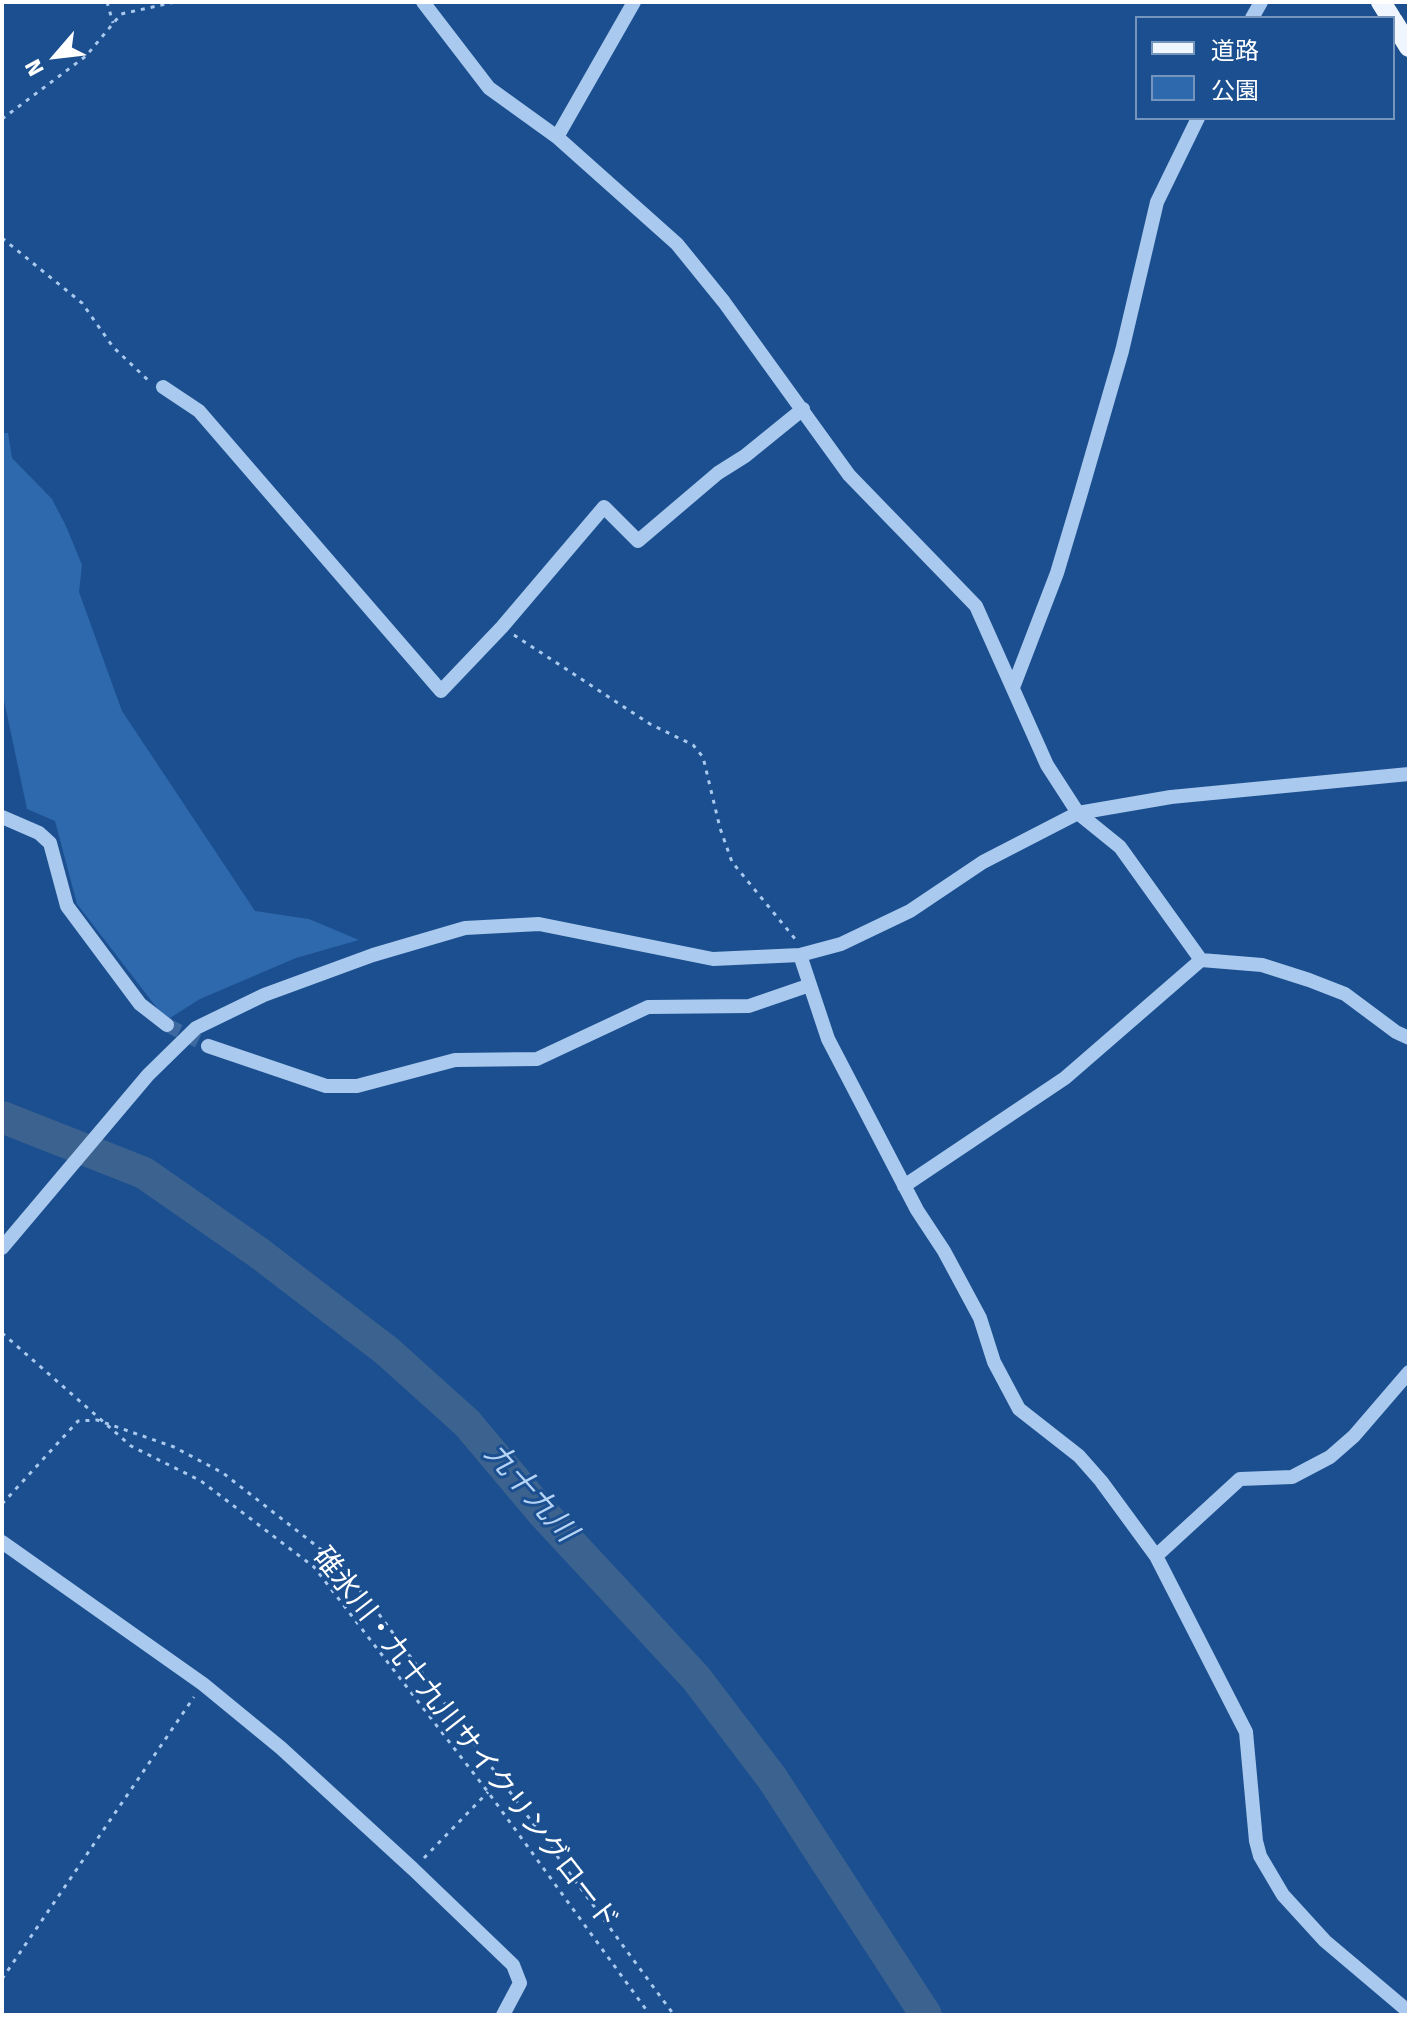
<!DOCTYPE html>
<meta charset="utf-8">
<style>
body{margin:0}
#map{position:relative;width:1411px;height:2017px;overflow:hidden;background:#1b4f8f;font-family:"Fira Sans","Noto Sans JP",sans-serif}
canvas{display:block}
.frame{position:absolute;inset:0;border:4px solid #fff;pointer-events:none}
.legend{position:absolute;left:1135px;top:16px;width:260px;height:104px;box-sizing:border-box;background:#1b4f8f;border:2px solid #7695bc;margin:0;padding:10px 14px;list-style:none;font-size:24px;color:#fff}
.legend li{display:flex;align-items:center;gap:16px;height:40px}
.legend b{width:40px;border:2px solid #7695bc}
.north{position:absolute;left:16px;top:16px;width:80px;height:80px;-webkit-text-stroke:6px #1b4f8f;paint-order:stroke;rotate:242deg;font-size:22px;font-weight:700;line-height:32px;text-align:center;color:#fff}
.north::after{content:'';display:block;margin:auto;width:28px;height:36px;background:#fff;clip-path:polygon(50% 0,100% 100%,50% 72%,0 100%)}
</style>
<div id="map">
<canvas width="1411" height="2017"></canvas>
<div class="frame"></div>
<ul class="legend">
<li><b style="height:10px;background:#f0f6ff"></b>道路</li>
<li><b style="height:22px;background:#2e69ad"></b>公園</li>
</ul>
<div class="north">N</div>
</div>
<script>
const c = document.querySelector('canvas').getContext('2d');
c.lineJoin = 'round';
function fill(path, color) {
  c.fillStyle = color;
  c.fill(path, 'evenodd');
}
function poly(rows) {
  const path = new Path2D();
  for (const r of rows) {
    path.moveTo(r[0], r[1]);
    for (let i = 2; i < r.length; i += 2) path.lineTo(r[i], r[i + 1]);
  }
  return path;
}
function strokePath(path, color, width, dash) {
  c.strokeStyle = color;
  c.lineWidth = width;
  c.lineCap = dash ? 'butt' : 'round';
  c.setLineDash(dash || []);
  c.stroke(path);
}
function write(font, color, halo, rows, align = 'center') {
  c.font = font + ' "Fira Sans","Noto Sans JP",sans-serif';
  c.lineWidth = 6;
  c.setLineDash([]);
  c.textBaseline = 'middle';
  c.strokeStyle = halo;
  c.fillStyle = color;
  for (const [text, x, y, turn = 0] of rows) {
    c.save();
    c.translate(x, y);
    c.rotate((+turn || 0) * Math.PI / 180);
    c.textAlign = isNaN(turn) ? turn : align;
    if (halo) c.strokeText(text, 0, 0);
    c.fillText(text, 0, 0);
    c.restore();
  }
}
const green = poly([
 [2,433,8,433,12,458,52,499,66,526,82,565,79,592,122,711,255,911,309,919,359,940,296,958,200,999,170,1018,160,1012,77,904,55,821,27,809,2,691]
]);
const river = poly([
 [2,1117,144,1173,259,1253,387,1351,467,1423,541,1511,696,1678,772,1778,926,2015]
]);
const minorTunnel = poly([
 [167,1025,208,1046]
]);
const path = poly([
 [107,2,113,23],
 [2,119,86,56,121,14,175,2],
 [2,238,82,303,113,347,149,381],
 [514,635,650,724,693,745,703,757,720,828,732,862,796,940],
 [2,1333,131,1446,201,1481,314,1567,488,1792,650,2015],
 [2,1504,78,1421,97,1420,174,1447,223,1473,332,1558,373,1606,674,2015],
 [424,1858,488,1792],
 [2,1979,194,1697]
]);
const minor = poly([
 [423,2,489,88,557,137,677,244,724,302,849,475,976,606,1047,765,1078,813,1120,847,1201,960],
 [1252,18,1261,2],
 [557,137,634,2],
 [163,387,199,411,441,691,502,627,604,507,638,541,718,473,745,456,803,409],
 [1014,685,1057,573,1080,496,1122,351,1157,202,1198,118],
 [2,817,39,833,50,843,67,906,140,1004,167,1025],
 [800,955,828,1039,917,1210,944,1251,980,1318,994,1362,1019,1409,1079,1456,1101,1481,1156,1556,1246,1732,1256,1841,1260,1856,1283,1895,1325,1941,1409,2012],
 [208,1046,326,1086,357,1086,455,1060,537,1059,648,1007,749,1006,810,985],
 [904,1186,1065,1078,1201,960,1262,965,1309,980,1345,994,1396,1032,1409,1038],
 [2,1248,148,1075,196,1028,264,995,373,955,465,928,539,924,713,959,800,955,841,944,910,911,983,862,1078,813,1171,797,1409,774],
 [2,1542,203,1684,281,1748,413,1869,513,1965,520,1983,503,2015],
 [1156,1556,1240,1479,1292,1477,1330,1457,1354,1436,1409,1372]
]);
const major = poly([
 [1381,2,1391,18],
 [1393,21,1409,47]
]);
const streetNames = [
 ["碓氷川・九十九川サイクリングロード",465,1739,52]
];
const waterNames = [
 ["九十九川",530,1493,48]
];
fill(green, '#2e69ad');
strokePath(river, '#3c6290', 32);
strokePath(minorTunnel, '#3d69a0', 14, [14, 7]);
strokePath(path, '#a9c9ee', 3, [4, 6]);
strokePath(minor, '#a9c9ee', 14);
strokePath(major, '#f0f6ff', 20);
write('28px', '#fff', '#1b4f8f', streetNames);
write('italic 30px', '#b5d3f5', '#1b4f8f', waterNames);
</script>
